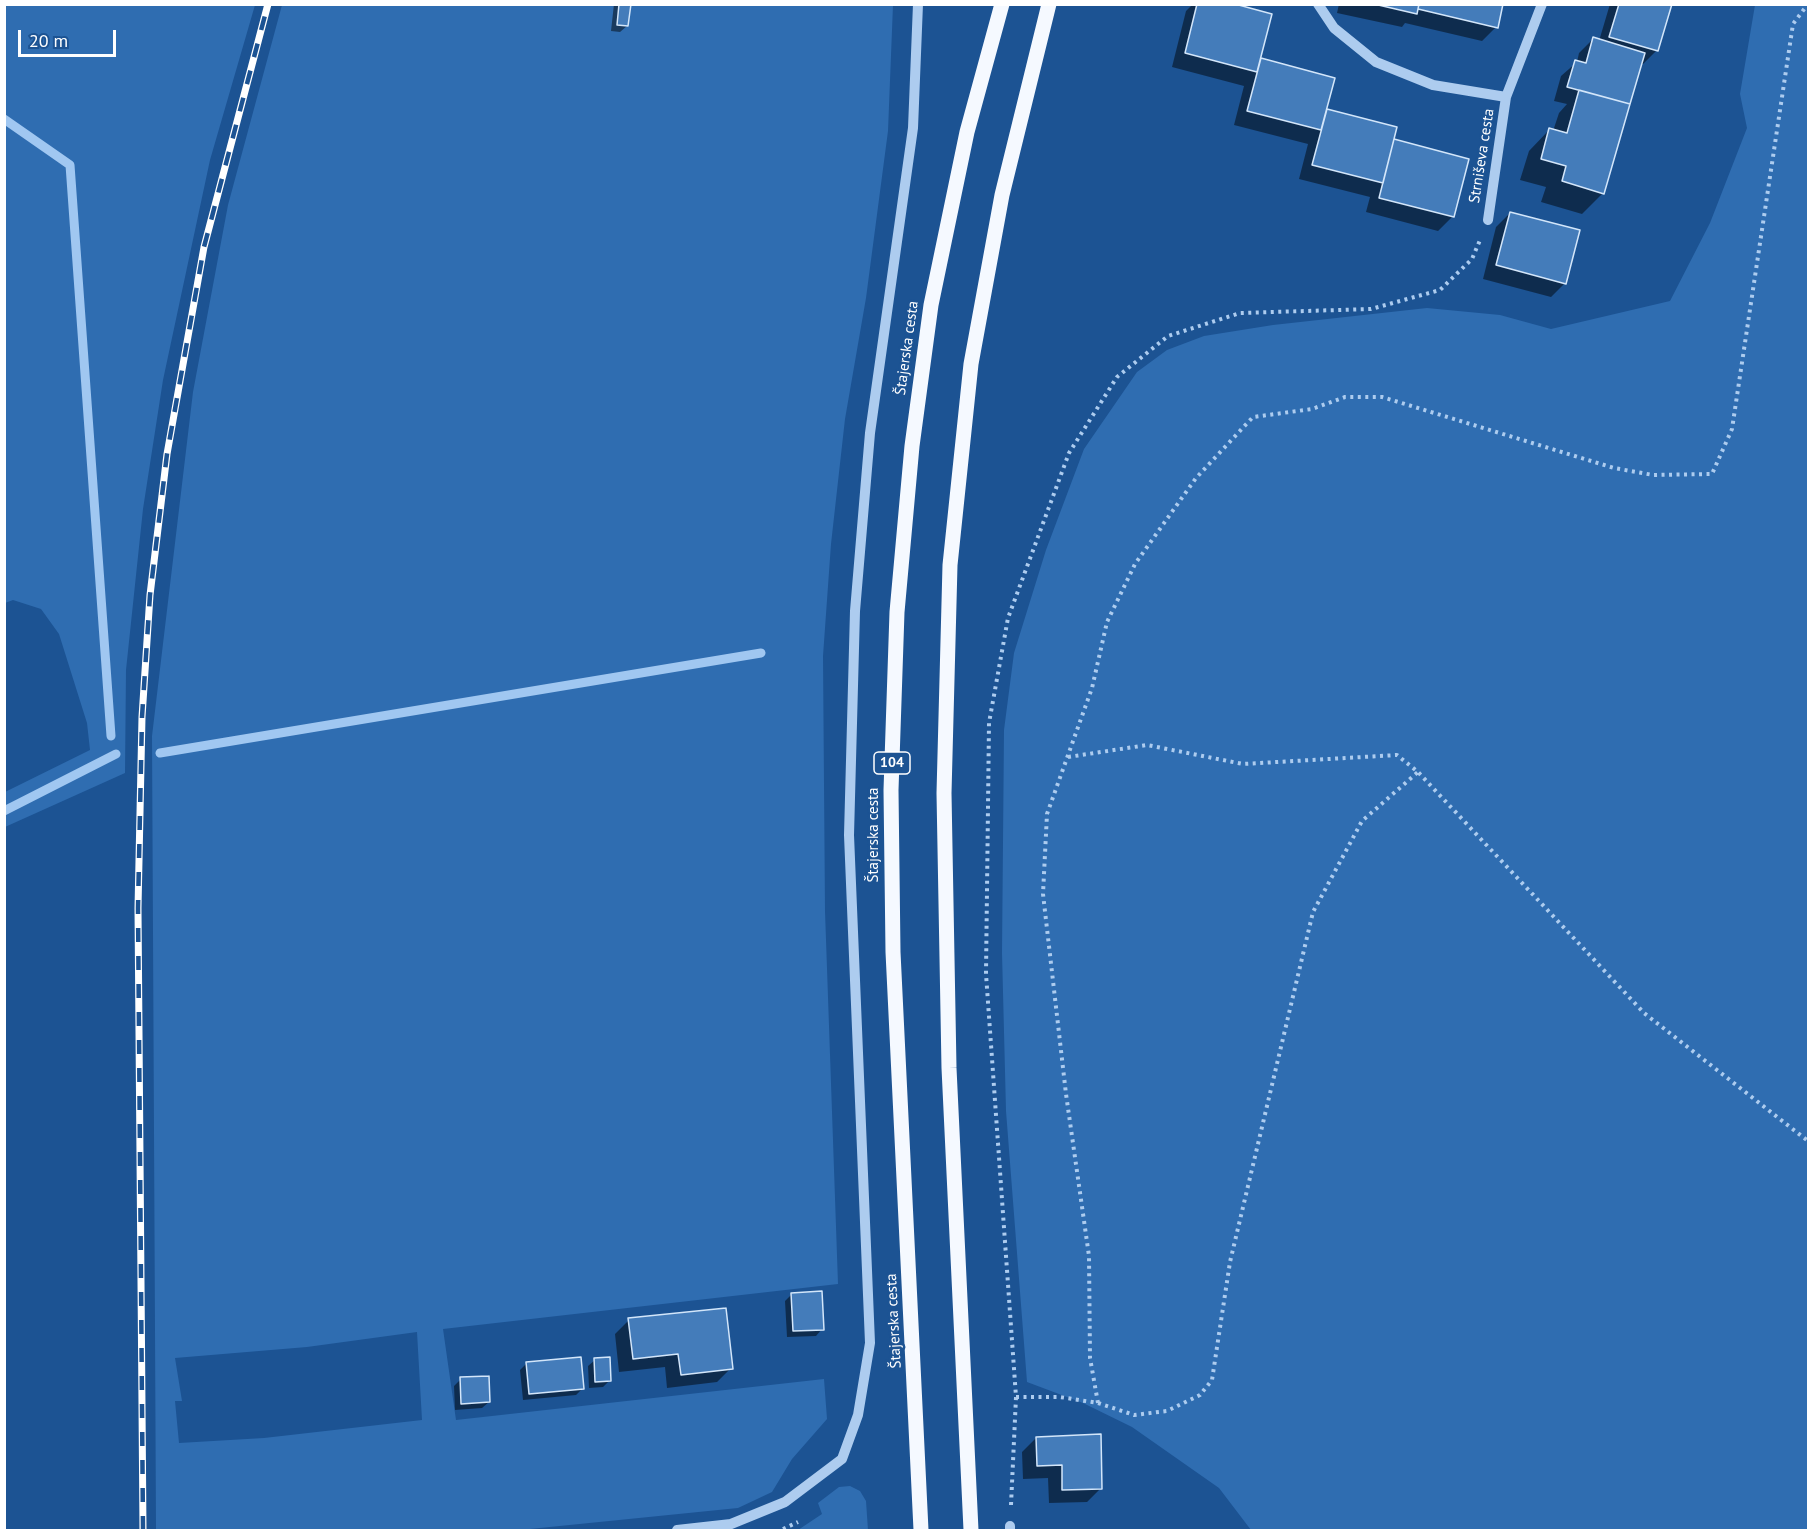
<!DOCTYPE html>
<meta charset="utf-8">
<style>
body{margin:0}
#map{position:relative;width:1813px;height:1535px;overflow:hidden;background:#1c5393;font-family:"PT Sans",sans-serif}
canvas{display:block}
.frame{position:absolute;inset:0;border:6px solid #fff;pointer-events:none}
.scale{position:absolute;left:18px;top:30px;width:98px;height:27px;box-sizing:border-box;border:3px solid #fff;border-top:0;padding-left:8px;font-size:18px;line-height:21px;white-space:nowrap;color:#fff;-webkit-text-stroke:4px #1c5393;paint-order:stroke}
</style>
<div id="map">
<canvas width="1813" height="1535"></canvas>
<div class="frame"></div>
<div class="scale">20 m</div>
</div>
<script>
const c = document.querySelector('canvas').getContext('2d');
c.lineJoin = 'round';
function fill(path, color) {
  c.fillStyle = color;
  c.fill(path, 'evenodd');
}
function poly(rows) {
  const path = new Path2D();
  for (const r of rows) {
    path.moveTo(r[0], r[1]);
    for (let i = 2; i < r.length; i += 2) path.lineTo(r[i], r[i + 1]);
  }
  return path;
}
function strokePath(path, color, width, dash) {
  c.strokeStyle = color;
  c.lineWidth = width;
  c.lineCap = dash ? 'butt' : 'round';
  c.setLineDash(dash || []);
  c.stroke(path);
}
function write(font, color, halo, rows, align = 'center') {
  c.font = font + ' "PT Sans",sans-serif';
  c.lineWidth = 5;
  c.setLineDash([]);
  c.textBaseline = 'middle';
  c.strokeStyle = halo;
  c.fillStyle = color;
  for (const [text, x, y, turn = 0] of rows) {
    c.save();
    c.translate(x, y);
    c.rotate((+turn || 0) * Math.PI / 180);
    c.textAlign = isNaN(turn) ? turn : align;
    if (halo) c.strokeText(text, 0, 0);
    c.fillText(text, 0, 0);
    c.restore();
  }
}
const green = poly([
 [4,5,255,5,210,160,163,380,143,509,126,670,125,773,5,827,5,792,90,750,87,723,59,634,41,609,13,600,5,603],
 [282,5,893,5,888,131,866,298,845,419,831,544,823,656,825,911,838,1284,443,1329,456,1420,824,1379,827,1419,792,1459,772,1492,738,1508,520,1530,156,1530,152,736,193,392,228,205],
 [417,1332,422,1420,264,1438,179,1443,175,1401,182,1401,175,1358,307,1347],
 [1755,5,1808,5,1808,1530,1251,1530,1219,1488,1132,1427,1083,1403,1027,1382,1006,1111,1002,953,1004,730,1014,653,1046,550,1084,449,1137,372,1167,350,1204,336,1273,325,1427,308,1500,315,1551,329,1670,301,1710,223,1747,128,1740,94],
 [850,1486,860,1491,866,1501,868,1530,798,1530,822,1514,818,1503,839,1487]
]);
const shadow = poly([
 [614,4,630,4,627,26,620,32,611,31],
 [1193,4,1229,4,1259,59,1333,79,1325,110,1396,128,1392,140,1467,160,1452,217,1438,231,1366,212,1370,197,1299,179,1308,144,1234,125,1244,86,1172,67,1186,11],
 [1339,4,1502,4,1496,27,1482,41,1405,23,1402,27,1337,13],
 [1610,4,1670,4,1657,50,1643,64,1641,64,1603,193,1582,214,1541,202,1546,187,1520,180,1529,151,1550,129,1553,131,1559,113,1567,104,1554,101,1561,76,1577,62,1579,53,1593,39,1599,41],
 [1510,213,1565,283,1551,297,1483,279,1496,227],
 [792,1294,822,1329,816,1336,787,1337,785,1301],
 [629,1320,731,1368,717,1382,667,1388,665,1367,619,1372,615,1334],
 [595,1360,610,1380,603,1387,589,1388,588,1366],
 [527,1363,583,1388,576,1395,523,1400,520,1370],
 [461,1379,489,1402,482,1408,455,1410,454,1386],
 [1036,1438,1101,1488,1087,1502,1049,1503,1048,1478,1023,1479,1022,1452]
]);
const stream = poly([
 [4,119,70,165,111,736],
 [160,753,761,653],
 [4,811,116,754]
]);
const building = poly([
 [619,4,631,4,628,26,617,25,619,4],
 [1197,4,1235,4,1272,14,1257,72,1185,53,1197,4],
 [1374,4,1419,4,1417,14,1374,4],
 [1419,4,1503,4,1498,28,1418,9,1419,4],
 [1619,4,1672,4,1658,51,1609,37,1619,4],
 [1593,37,1645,53,1630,104,1567,87,1575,60,1586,63,1593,37],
 [1261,58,1335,78,1321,130,1247,111,1261,58],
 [1579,90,1630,104,1604,194,1562,181,1566,166,1541,159,1549,128,1567,133,1579,90],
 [1327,109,1397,127,1383,183,1312,165,1327,109],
 [1394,139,1469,159,1454,217,1379,198,1394,139],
 [1510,212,1580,230,1566,284,1496,265,1510,212],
 [822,1291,824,1330,793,1331,791,1293,822,1291],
 [726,1308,733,1369,681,1375,678,1354,633,1359,628,1318,726,1308],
 [581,1357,584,1389,529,1394,526,1362,581,1357],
 [610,1357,611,1381,595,1382,594,1358,610,1357],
 [489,1376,490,1402,461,1404,460,1377,489,1376],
 [1101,1434,1102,1489,1062,1490,1062,1465,1037,1466,1036,1437,1101,1434]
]);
const path = poly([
 [1068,757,1147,745,1243,764,1397,755,1418,772,1644,1013,1808,1141],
 [1016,1397,1060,1397,1098,1403,1134,1415,1167,1411,1200,1395,1212,1380,1230,1262,1313,912,1362,821,1418,772],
 [1098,1403,1090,1358,1089,1256,1066,1094,1043,894,1047,814,1092,688,1107,622,1135,564,1196,478,1253,417,1312,409,1345,397,1382,397,1614,468,1653,475,1712,474,1732,429,1793,24,1808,4],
 [1011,1505,1016,1397,986,974,989,723,1008,618,1069,453,1117,377,1168,336,1240,313,1371,309,1440,290,1472,259,1480,240],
 [783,1529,798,1522]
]);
const minor = poly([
 [1318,4,1334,28,1376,62,1433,85,1506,97],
 [1488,220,1506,97,1542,4],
 [1010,1526,1010,1530],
 [677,1530,731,1524,785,1502,842,1459,858,1415,870,1343,849,835,855,611,870,433,913,128,918,4]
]);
const major = poly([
 [921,1530,893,952,891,790,897,612,912,446,931,305,967,132,1002,4],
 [971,1530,949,1068,944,793,950,565,971,364,1002,195,1049,4]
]);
const rail = poly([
 [143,1530,138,908,142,717,150,595,167,454,204,247,268,4]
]);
const shields = [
 [892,763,36]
];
const shieldNames = [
 ["104",892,763]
];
const streetNames = [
 ["Strniševa cesta",1482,156,-81],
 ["Štajerska cesta",907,348,-82],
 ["Štajerska cesta",874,835,-90],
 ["Štajerska cesta",894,1321,-93]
];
fill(green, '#2f6db1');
fill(shadow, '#0007');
strokePath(stream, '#a0c7f1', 9);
fill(building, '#447cba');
strokePath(building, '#d3e6fa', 1.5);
strokePath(path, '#adccef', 4, [3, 4.5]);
strokePath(minor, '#adccef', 10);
strokePath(major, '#f5f9ff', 15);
strokePath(rail, '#fff', 7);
strokePath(rail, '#1c5393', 4.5, [14]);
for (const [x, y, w] of shields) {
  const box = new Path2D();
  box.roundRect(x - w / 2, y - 11, w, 22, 4.5);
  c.fillStyle = '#1c5393';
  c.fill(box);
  strokePath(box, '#fff', 1.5);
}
write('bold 14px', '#fff', null, shieldNames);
write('15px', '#fff', '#1c5393', streetNames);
</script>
